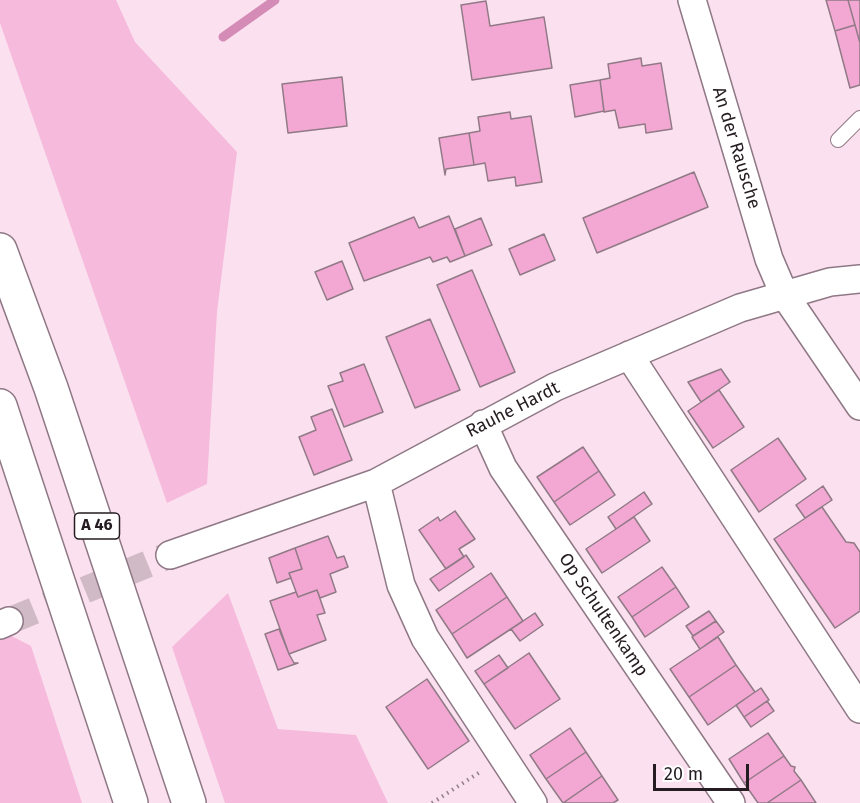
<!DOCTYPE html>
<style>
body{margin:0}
#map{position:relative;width:860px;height:803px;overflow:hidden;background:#fbe1ef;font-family:"Fira Sans",sans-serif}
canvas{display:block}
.scale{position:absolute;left:653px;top:764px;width:96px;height:27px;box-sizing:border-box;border:3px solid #251c21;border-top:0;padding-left:8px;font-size:18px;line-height:21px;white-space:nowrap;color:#251c21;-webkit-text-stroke:4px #fff;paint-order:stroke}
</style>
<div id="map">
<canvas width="860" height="803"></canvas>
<div class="scale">20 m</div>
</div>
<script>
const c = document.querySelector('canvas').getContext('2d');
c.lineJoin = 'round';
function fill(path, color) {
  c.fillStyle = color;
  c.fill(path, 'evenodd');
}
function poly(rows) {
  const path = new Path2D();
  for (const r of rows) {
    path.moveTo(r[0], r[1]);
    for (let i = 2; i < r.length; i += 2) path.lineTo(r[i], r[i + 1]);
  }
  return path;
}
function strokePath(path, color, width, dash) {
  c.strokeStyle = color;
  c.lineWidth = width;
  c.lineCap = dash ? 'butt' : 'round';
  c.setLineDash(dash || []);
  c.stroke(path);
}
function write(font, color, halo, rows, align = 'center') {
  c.font = font + ' "Fira Sans",sans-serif';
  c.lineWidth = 4.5;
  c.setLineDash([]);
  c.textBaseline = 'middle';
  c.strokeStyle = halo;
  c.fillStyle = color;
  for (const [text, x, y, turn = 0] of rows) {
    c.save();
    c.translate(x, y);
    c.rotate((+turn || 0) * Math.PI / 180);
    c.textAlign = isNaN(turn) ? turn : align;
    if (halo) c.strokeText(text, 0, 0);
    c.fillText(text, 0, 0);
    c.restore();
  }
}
const green = poly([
 [0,0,116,0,135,42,237,152,217,312,207,484,167,503,0,23],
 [228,593,278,729,356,735,388,803,225,803,172,647],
 [0,630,31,646,82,803,0,803]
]);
const stream = poly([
 [223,37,275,0]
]);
const building = poly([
 [826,0,848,0,855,25,835,31,826,0],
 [848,0,860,0,860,43,855,25,848,0],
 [486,1,490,26,544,17,552,68,472,80,461,5,486,1],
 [855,25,860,43,860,85,850,88,835,31,855,25],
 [641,58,642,66,661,63,672,129,646,133,645,124,619,128,615,110,604,112,600,80,610,78,608,64,641,58],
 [342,77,347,126,288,133,282,84,342,77],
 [600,80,604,111,575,117,570,85,600,80],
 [510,112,511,119,531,116,542,182,516,186,515,177,488,181,485,163,474,165,469,133,480,131,478,117,510,112],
 [469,133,474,165,446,169,445,175,439,138,469,133],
 [694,172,708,207,597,253,583,218,694,172],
 [449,216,465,256,450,262,447,257,433,262,430,257,364,281,349,243,414,217,419,228,449,216],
 [481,218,492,245,465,256,455,229,481,218],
 [544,234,555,260,520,275,509,249,544,234],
 [342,261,353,289,327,300,315,272,342,261],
 [472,270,515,372,480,387,437,285,472,270],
 [430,319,460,390,415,408,386,337,430,319],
 [364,364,383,412,344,427,328,386,343,381,340,373,364,364],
 [721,369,730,382,701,402,688,382,721,369],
 [719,390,744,427,713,448,688,411,719,390],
 [332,409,352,460,314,475,299,437,316,430,311,417,332,409],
 [778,438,806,479,759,512,731,470,778,438],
 [583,447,599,471,554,502,537,477,583,447],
 [599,471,615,495,570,525,554,502,599,471],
 [823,486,832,500,805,518,796,505,823,486],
 [644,492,652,504,616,529,608,517,644,492],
 [822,507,846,542,854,543,860,552,860,611,835,628,774,539,822,507],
 [455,511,475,539,459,549,464,557,446,569,419,530,438,517,440,521,455,511],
 [634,517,650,541,602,573,586,549,634,517],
 [328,536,337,558,344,556,348,567,330,574,336,592,320,598,317,590,298,597,289,573,302,569,295,548,328,536],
 [295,548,302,569,289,573,291,578,277,583,269,558,295,548],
 [466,555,474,567,439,591,430,579,466,555],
 [662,567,676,587,632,617,618,597,662,567],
 [491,573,507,597,452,634,436,610,491,573],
 [676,587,689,607,645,637,632,617,676,587],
 [317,590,325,613,317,615,326,640,289,654,270,601,296,592,298,597,317,590],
 [507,597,523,621,467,658,452,634,507,597],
 [709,611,716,621,693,636,686,626,709,611],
 [535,613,543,625,520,641,511,629,535,613],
 [716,621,724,632,700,649,692,637,716,621],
 [279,629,289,654,294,663,298,663,278,670,265,634,279,629],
 [718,637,736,665,689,697,670,669,718,637],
 [529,653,560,699,515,729,484,684,529,653],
 [499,655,508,668,484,684,475,671,499,655],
 [736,665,755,692,708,725,689,697,736,665],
 [427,679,469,741,428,769,386,707,427,679],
 [761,688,769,700,744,717,736,705,761,688],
 [767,701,774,711,751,727,744,717,767,701],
 [570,728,586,752,546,779,530,755,570,728],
 [768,733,784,756,744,783,729,759,768,733],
 [586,752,602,776,563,803,546,779,586,752],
 [784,756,791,766,795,767,794,771,801,780,767,803,758,803,744,783,784,756],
 [602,776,618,800,613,803,563,803,602,776],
 [801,780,816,803,767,803,801,780]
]);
const minorTunnel = poly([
 [9,621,170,555]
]);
const path = poly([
 [432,803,480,772]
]);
const service = poly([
 [838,140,860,118]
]);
const minor = poly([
 [692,0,769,259,784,294,860,406],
 [629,355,860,709],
 [483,424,503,468,731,803],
 [376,483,401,585,425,638,533,803],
 [170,555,376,483,555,387,740,308,830,282,860,279],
 [0,625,9,621]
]);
const motorway = poly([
 [0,250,51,388,189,803],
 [0,406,131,803]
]);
const shields = [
 [97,526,45]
];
const shieldNames = [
 ["A 46",97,526]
];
const streetNames = [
 ["An der Rausche",736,148,73],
 ["Rauhe Hardt",513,410,-27],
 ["Op Schultenkamp",603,615,56]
];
fill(green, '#f6bbdc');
strokePath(stream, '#d48bb6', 9);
fill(building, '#f3a7d3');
strokePath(building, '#907a86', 1.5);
strokePath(minorTunnel, '#d0bac6', 27, [27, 14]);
strokePath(service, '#8f7885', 16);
strokePath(minor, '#8f7885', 30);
strokePath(motorway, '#8f7885', 36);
strokePath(path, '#93818b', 4, [1.5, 4.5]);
strokePath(service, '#fff', 14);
strokePath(minor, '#fff', 27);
strokePath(motorway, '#fff', 33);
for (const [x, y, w] of shields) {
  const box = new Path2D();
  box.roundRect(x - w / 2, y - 13, w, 26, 4.5);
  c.fillStyle = '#fff';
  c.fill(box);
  strokePath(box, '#251c21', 1.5);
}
write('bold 16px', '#251c21', null, shieldNames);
write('18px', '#251c21', '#fff', streetNames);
</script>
